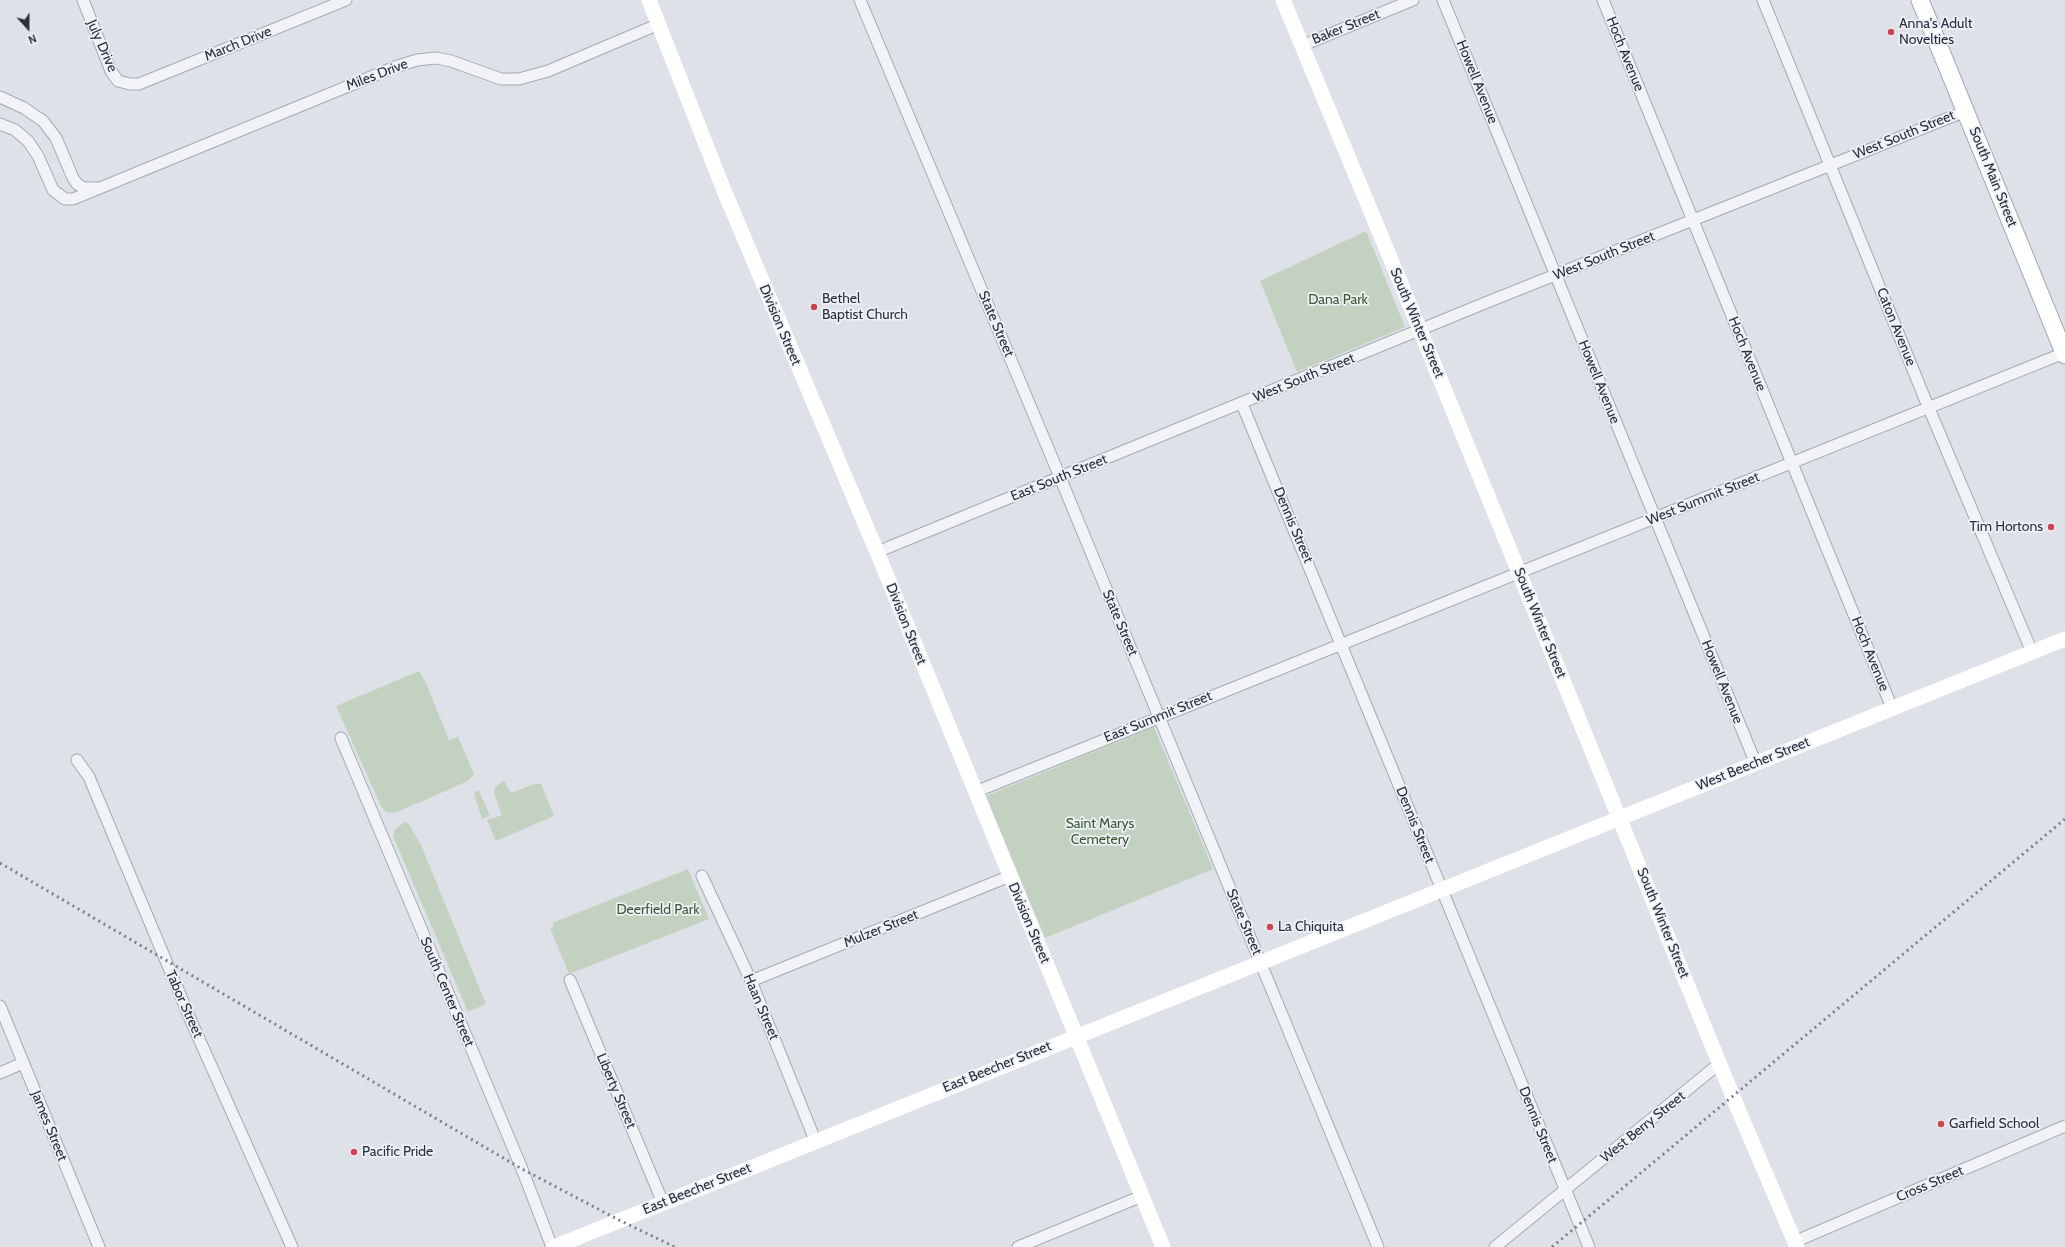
<!DOCTYPE html>
<style>
body{margin:0}
#map{position:relative;width:2065px;height:1247px;overflow:hidden;background:#dee2e8;font-family:Cabin,sans-serif}
canvas{display:block}
.north{position:absolute;left:8px;top:8px;width:40px;height:40px;-webkit-text-stroke:3px #eef1f5;paint-order:stroke;rotate:159deg;font-size:11px;font-weight:700;line-height:16px;text-align:center;color:#282f3f}
.north::after{content:'';display:block;margin:auto;width:14px;height:18px;background:#282f3f;clip-path:polygon(50% 0,100% 100%,50% 72%,0 100%)}
</style>
<div id="map">
<canvas width="2065" height="1247"></canvas>
<div class="north">N</div>
</div>
<script>
const c = document.querySelector('canvas').getContext('2d');
c.lineJoin = 'round';
function fill(path, color) {
  c.fillStyle = color;
  c.fill(path, 'evenodd');
}
function poly(rows) {
  const path = new Path2D();
  for (const r of rows) {
    path.moveTo(r[0], r[1]);
    for (let i = 2; i < r.length; i += 2) path.lineTo(r[i], r[i + 1]);
  }
  return path;
}
function strokePath(path, color, width, dash) {
  c.strokeStyle = color;
  c.lineWidth = width;
  c.lineCap = dash ? 'butt' : 'round';
  c.setLineDash(dash || []);
  c.stroke(path);
}
function write(font, color, halo, rows, align = 'center') {
  c.font = font + ' Cabin,sans-serif';
  c.lineWidth = 3.5;
  c.setLineDash([]);
  c.textBaseline = 'middle';
  c.strokeStyle = halo;
  c.fillStyle = color;
  for (const [text, x, y, turn = 0] of rows) {
    c.save();
    c.translate(x, y);
    c.rotate((+turn || 0) * Math.PI / 180);
    c.textAlign = isNaN(turn) ? turn : align;
    if (halo) c.strokeText(text, 0, 0);
    c.fillText(text, 0, 0);
    c.restore();
  }
}
const green = poly([
 [1366,231,1405,327,1297,372,1260,281],
 [419,671,426,683,449,740,458,737,474,774,468,781,395,813,386,812,381,806,336,706],
 [1154,727,1213,869,1045,938,986,796],
 [504,780,511,793,534,784,541,784,554,816,496,841,487,820,502,815,494,794,495,787],
 [476,791,479,791,490,816,482,819,474,794],
 [405,822,409,824,421,845,486,1004,468,1012,393,836,395,829],
 [688,869,709,919,569,974,550,928,554,926,552,923]
]);
const street = poly([
 [83,0,111,71,118,81,130,84,139,84,346,0],
 [860,0,1055,465,1378,1247],
 [1443,0,1756,764],
 [1603,0,1892,708],
 [1763,0,1925,399,2032,652],
 [1301,46,1413,0],
 [0,97,24,108,43,121,56,138,73,178,77,184,84,188,97,188],
 [0,124,15,130,28,141,38,156,53,190,65,199,73,199,395,67,417,60,436,58,451,61,501,79,519,79,548,71,659,24],
 [1242,404,1589,1247],
 [877,552,1490,301,1966,111],
 [341,738,522,1169,552,1247],
 [77,760,89,777,192,1023,292,1247],
 [975,792,2064,353],
 [702,876,751,981,815,1140],
 [570,980,663,1203],
 [751,981,1010,876],
 [0,1006,99,1247],
 [0,1073,23,1063],
 [1794,1242,2065,1126],
 [1018,1247,1142,1196],
 [1495,1247,1720,1063]
]);
const secondary = poly([
 [649,0,725,193,877,552,1163,1247],
 [1283,0,1416,320,1738,1109,1797,1247],
 [554,1247,2065,639]
]);
const primary = poly([
 [1920,0,2065,355]
]);
const rail = poly([
 [0,863,522,1169,619,1220,675,1247],
 [1552,1247,2065,819]
]);
const markers = [
 [1891,32,4,"#cc4452"],
 [814,307,4,"#cc4452"],
 [2051,527,4,"#cc4452"],
 [1270,927,4,"#cc4452"],
 [1941,1124,4,"#cc4452"],
 [354,1152,4,"#cc4452"]
];
const poiNames = [
 ["Anna's Adult",1899,24],
 ["Novelties",1899,40],
 ["Bethel",822,299],
 ["Baptist Church",822,315],
 ["Tim Hortons",2043,527,"right"],
 ["La Chiquita",1278,927],
 ["Garfield School",1949,1124],
 ["Pacific Pride",362,1152]
];
const streetNames = [
 ["Baker Street",1346,27,-22],
 ["March Drive",238,44,-22],
 ["July Drive",102,46,66],
 ["Hoch Avenue",1625,54,68],
 ["Miles Drive",377,75,-21],
 ["Howell Avenue",1477,82,68],
 ["West South Street",1904,135,-22],
 ["South Main Street",1993,177,68],
 ["West South Street",1604,256,-22],
 ["South Winter Street",1417,323,67],
 ["State Street",996,324,67],
 ["Division Street",780,325,67],
 ["Caton Avenue",1896,327,68],
 ["Hoch Avenue",1747,354,68],
 ["West South Street",1304,378,-22],
 ["Howell Avenue",1599,382,68],
 ["East South Street",1059,478,-22],
 ["West Summit Street",1703,499,-22],
 ["Dennis Street",1293,525,67],
 ["State Street",1120,623,67],
 ["South Winter Street",1540,623,68],
 ["Division Street",906,624,68],
 ["Hoch Avenue",1870,654,68],
 ["Howell Avenue",1722,682,68],
 ["East Summit Street",1158,717,-22],
 ["West Beecher Street",1753,764,-22],
 ["Dennis Street",1415,825,68],
 ["State Street",1244,922,67],
 ["Division Street",1029,923,67],
 ["South Winter Street",1663,923,68],
 ["Mulzer Street",881,929,-22],
 ["South Center Street",447,992,67],
 ["Tabor Street",184,1004,66],
 ["Haan Street",761,1007,67],
 ["East Beecher Street",997,1067,-22],
 ["Liberty Street",616,1091,67],
 ["Dennis Street",1538,1125,68],
 ["James Street",49,1126,68],
 ["West Berry Street",1643,1127,-39],
 ["Cross Street",1930,1184,-23],
 ["East Beecher Street",697,1189,-22]
];
const parkNames = [
 ["Dana Park",1338,300],
 ["Saint Marys",1100,824],
 ["Cemetery",1100,840],
 ["Deerfield Park",658,910]
];
fill(green, '#c3d2c0');
strokePath(street, '#a4a9b2', 13);
strokePath(primary, '#9ea5b3', 19);
strokePath(street, '#f1f3f6', 11);
strokePath(secondary, '#fff', 15);
strokePath(primary, '#fff', 17);
strokePath(rail, '#788091', 3, [2, 4]);
for (const [x, y, r, color] of markers) {
  const dot = new Path2D();
  dot.arc(x, y, r, 0, 2 * Math.PI);
  c.fillStyle = color;
  c.fill(dot);
  strokePath(dot, '#eef1f5', 1.5);
}
write('14px', '#282f3f', '#eef1f5', poiNames, 'left');
write('14px', '#282f3f', '#eef1f5', streetNames);
write('14px', '#3a5a35', '#eef1f5', parkNames);
</script>
